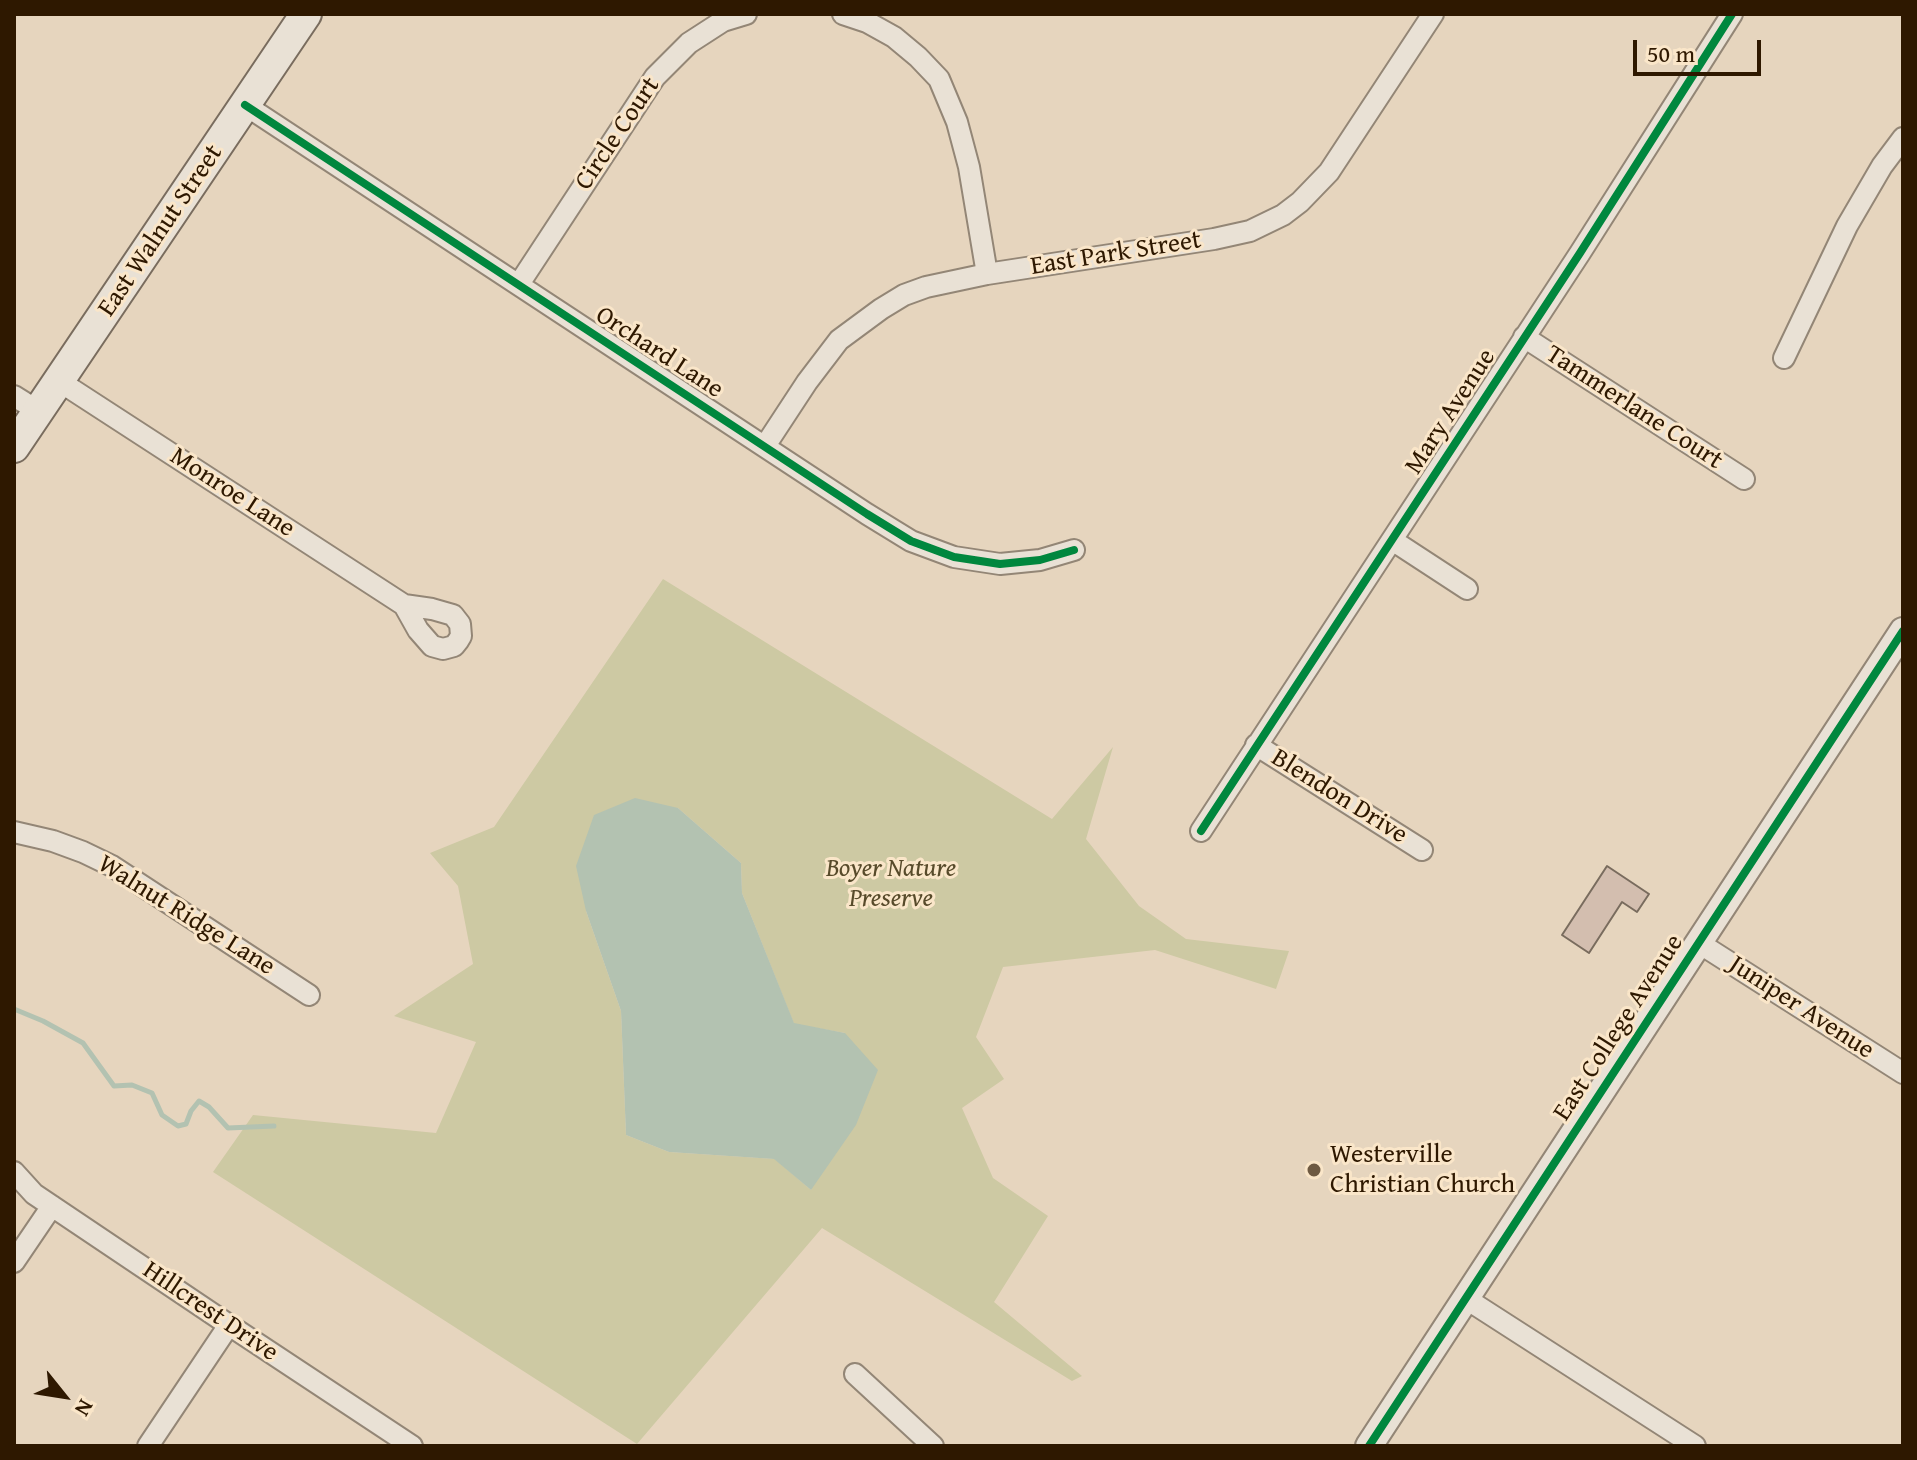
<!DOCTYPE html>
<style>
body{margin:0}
#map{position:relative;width:1917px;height:1460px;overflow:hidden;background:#e6d5be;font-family:"Gentium Book Plus",serif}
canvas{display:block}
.frame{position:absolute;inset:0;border:16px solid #2e1800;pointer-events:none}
.north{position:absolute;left:24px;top:1356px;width:80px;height:80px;-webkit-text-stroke:6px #fae6c9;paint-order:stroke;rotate:120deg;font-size:22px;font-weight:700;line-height:32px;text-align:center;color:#2e1800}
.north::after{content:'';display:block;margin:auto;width:28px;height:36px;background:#2e1800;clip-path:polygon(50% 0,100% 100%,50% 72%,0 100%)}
.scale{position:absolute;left:1633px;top:40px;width:128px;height:36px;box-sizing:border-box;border:4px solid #2e1800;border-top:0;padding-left:10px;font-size:24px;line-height:28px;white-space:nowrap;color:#2e1800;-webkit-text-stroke:6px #fae6c9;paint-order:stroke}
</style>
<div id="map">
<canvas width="1917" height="1460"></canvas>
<div class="frame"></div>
<div class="north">N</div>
<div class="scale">50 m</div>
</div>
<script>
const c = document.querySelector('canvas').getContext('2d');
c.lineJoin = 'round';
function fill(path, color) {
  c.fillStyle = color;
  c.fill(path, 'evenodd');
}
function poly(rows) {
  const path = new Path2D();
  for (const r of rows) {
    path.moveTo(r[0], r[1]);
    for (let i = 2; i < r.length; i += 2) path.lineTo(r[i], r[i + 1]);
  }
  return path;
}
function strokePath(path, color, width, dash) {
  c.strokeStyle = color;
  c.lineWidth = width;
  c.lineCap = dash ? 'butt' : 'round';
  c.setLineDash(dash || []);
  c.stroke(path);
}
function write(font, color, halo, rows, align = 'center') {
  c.font = font + ' "Gentium Book Plus",serif';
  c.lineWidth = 6;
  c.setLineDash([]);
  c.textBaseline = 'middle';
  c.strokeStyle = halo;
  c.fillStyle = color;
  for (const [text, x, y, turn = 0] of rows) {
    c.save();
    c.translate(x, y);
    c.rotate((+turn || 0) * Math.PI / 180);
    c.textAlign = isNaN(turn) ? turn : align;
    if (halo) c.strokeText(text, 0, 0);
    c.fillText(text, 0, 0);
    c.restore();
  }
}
const green = poly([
 [663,579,1052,819,1113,747,1086,839,1139,906,1186,939,1289,951,1276,989,1155,950,1003,967,976,1037,1004,1079,962,1108,993,1178,1048,1216,994,1302,1082,1376,1072,1381,822,1228,637,1444,213,1172,253,1115,436,1133,476,1042,394,1016,473,964,458,886,430,853,494,827],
 [678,808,741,863,742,893,794,1024,845,1033,811,1190,775,1159,669,1152,626,1135,621,1011,586,911]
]);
const water = poly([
 [635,798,678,808,741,863,742,893,794,1023,845,1033,878,1070,856,1125,811,1190,774,1159,669,1152,626,1135,621,1011,586,911,576,866,594,815]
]);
const stream = poly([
 [14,1009,43,1021,83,1043,114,1086,132,1085,152,1093,162,1115,178,1126,186,1124,191,1111,199,1101,209,1107,228,1128,274,1126]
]);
const building = poly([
 [1607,866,1649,894,1637,912,1622,902,1589,953,1562,935,1607,866]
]);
const minor = poly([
 [843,14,867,22,894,37,918,57,939,79,957,122,969,167,987,274],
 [245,105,867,514,911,541,954,557,1000,564,1040,560,1074,550],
 [519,284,655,77,689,43,723,21,746,14],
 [1524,337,1744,479],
 [1784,358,1847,226,1882,166,1903,138],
 [59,381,404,605,418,630,432,646,443,649,454,646,458,641,461,636,460,624,453,615,432,609,404,605],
 [14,396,38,411],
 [765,446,807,382,839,340,881,309,904,295,926,287,987,274,1214,239,1250,231,1283,215,1300,202,1329,172,1433,14],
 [1392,540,1467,589],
 [1256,745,1422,850],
 [1201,831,1580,253,1732,14],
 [14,832,53,841,83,852,112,866,309,995],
 [1699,943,1903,1073],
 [14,1172,34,1194,229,1325,412,1446],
 [14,1262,52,1206],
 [1465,1298,1695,1446],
 [855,1374,933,1446],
 [148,1446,229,1325]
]);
const tertiary = poly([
 [1369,1446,1903,631]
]);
const secondary = poly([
 [14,447,306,14]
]);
const cycleway = poly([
 [245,105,867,514,911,541,954,557,1000,564,1040,560,1074,550],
 [1201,831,1580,253,1732,14],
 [1369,1446,1903,631]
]);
const markers = [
 [1314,1170,8,"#6e5a42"]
];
const streetNames = [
 ["Circle Court",618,134,-56],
 ["East Walnut Street",161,231,-56],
 ["East Park Street",1116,254,-9],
 ["Orchard Lane",659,353,33],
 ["Tammerlane Court",1634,408,33],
 ["Mary Avenue",1451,412,-57],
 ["Monroe Lane",232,493,33],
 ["Blendon Drive",1339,797,32],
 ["Walnut Ridge Lane",186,916,32],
 ["Juniper Avenue",1801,1008,33],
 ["East College Avenue",1619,1028,-57],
 ["Hillcrest Drive",210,1312,34]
];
const parkNames = [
 ["Boyer Nature",891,869],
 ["Preserve",891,899]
];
const poiNames = [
 ["Westerville",1330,1155],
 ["Christian Church",1330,1185]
];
fill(green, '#cdc9a3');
fill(water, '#b3c2b1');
strokePath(stream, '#b3c2b1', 5);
fill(building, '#d3beaf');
strokePath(building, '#796c5e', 2);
strokePath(minor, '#938676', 24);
strokePath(tertiary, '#938676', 30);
strokePath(secondary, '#796c5e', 34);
strokePath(minor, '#e9e1d5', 20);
strokePath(tertiary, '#e9e1d5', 26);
strokePath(secondary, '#e9e1d5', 30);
strokePath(cycleway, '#00873e', 8);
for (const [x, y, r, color] of markers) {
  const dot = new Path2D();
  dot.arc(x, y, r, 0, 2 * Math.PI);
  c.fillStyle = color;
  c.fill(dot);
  strokePath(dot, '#fae6c9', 3);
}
write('26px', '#2e1800', '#fae6c9', streetNames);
write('italic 26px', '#574a2a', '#fae6c9', parkNames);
write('26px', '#2e1800', '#fae6c9', poiNames, 'left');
</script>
